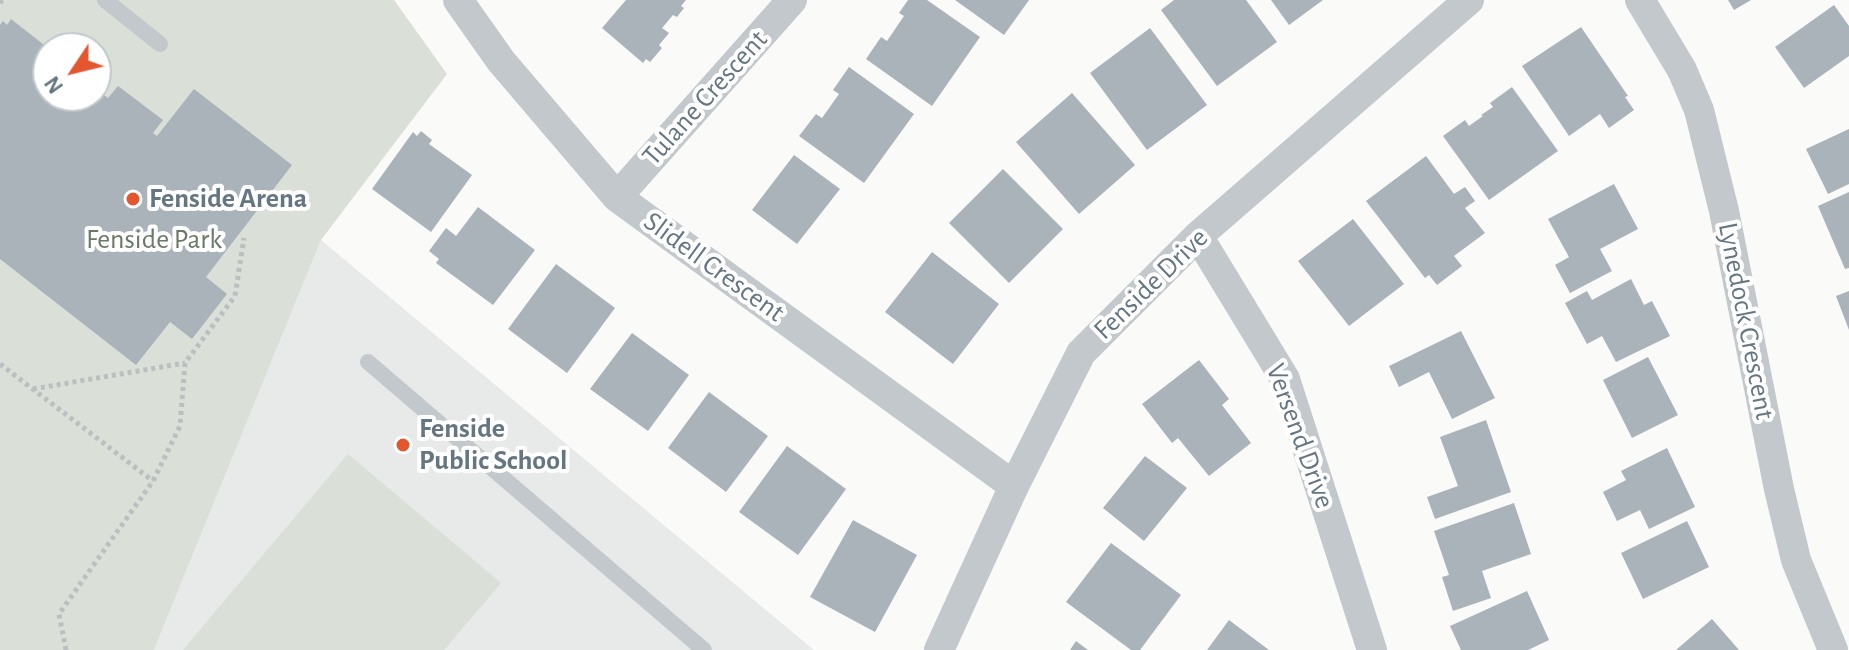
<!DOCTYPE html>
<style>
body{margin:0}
#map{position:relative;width:1849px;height:650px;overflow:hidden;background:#fafaf8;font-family:"Alegreya Sans",sans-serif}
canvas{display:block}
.north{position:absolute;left:32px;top:32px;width:80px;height:80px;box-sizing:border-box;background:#fff;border:2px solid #c1c8cd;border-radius:50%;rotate:235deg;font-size:22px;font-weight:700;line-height:32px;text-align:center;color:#657683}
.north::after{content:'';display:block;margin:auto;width:28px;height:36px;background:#e4572e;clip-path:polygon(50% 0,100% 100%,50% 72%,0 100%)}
</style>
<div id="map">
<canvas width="1849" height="650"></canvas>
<div class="north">N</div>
</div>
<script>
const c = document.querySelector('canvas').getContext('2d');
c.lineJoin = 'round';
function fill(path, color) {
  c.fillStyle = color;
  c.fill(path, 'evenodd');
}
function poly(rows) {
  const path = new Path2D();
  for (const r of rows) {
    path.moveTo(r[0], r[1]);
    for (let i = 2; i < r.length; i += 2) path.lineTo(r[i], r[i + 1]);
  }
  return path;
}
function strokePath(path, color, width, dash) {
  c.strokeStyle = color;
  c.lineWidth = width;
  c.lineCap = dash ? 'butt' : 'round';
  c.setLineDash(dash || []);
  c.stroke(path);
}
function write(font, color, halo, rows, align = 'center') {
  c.font = font + ' "Alegreya Sans",sans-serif';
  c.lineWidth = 8;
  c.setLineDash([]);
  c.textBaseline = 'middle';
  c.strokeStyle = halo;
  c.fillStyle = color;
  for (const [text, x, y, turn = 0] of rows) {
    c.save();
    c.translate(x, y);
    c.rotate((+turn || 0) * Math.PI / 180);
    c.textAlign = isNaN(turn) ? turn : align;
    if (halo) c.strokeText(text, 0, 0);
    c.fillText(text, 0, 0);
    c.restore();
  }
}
const built = poly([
 [321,240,814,650,154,650]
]);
const green = poly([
 [0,0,394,0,447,74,321,240,154,650,0,650],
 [48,48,96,48,96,96,48,96],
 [348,454,501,583,444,650,183,650]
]);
const building = poly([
 [626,0,686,0,681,6,684,8,677,17,673,15,662,28,669,33,659,45,662,48,650,62,646,59,643,63,602,28],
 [908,0,927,0,980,37,932,106,866,59,881,37,887,41,904,16,899,13],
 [955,0,1029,0,1004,35],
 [1174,0,1246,0,1277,42,1217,86,1161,10],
 [1271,0,1323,0,1289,25],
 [1728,0,1751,0,1734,10],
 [1834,5,1849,26,1849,56,1804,88,1775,47],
 [11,19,48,48,48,96,96,96,96,85,106,92,104,95,108,98,118,86,163,120,153,133,157,136,194,89,292,165,206,277,227,294,192,339,170,322,136,365,0,259,0,25,3,21,7,25],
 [1581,27,1628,96,1625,97,1634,110,1609,128,1600,114,1569,136,1522,66],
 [1150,28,1207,105,1147,150,1090,73],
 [849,67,914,114,864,183,799,136,816,114,822,118,839,94,833,90],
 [1512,87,1558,151,1489,200,1443,136,1465,120,1469,126,1483,116,1481,115,1493,107,1490,103],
 [1072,93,1135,165,1079,214,1016,142],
 [1849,129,1849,184,1828,194,1806,149],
 [421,131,432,140,429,144,472,175,431,232,372,189,413,132,417,136],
 [794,155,840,189,797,244,752,210],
 [1426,156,1454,194,1465,187,1475,201,1465,208,1485,233,1454,256,1462,266,1437,285,1429,275,1425,278,1366,201],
 [1003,169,1063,229,1009,283,949,223],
 [1614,184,1638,229,1600,249,1612,271,1570,293,1555,265,1569,257,1548,219],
 [1849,192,1849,268,1845,269,1818,206],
 [478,207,535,250,493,305,436,263,439,259,429,251,446,228,456,236],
 [1353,219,1404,284,1349,326,1298,261],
 [932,252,999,304,953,364,885,312],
 [556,264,615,308,567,373,508,329],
 [1631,279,1644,305,1652,301,1670,336,1616,362,1602,336,1587,344,1565,303,1587,291,1592,300],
 [1849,291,1849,330,1836,296],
 [1461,331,1495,398,1452,419,1429,372,1399,387,1389,366],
 [632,333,689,375,648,431,590,389],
 [1648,357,1678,415,1632,438,1603,380],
 [1199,360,1229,399,1222,405,1251,443,1209,476,1178,438,1172,443,1142,404],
 [709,392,768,436,726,492,668,448],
 [1486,420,1511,492,1435,519,1427,497,1458,486,1440,437],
 [787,446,846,489,798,555,739,512],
 [1667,448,1695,507,1649,529,1640,510,1617,521,1603,492,1626,480,1621,471],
 [1145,456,1187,488,1144,541,1103,508],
 [1514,503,1531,554,1482,571,1491,598,1453,611,1442,577,1449,575,1434,531],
 [853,520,917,555,875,632,810,597],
 [1687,521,1709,567,1643,599,1621,553],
 [1111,543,1181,595,1140,650,1131,650,1066,602],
 [1527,591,1549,640,1528,650,1461,650,1450,626],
 [1712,619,1739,650,1676,650],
 [1229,620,1269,650,1207,650],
 [1076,641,1088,650,1070,650]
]);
const path = poly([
 [0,3,2,0],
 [0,364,153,481],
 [33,389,185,363],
 [66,650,59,614,153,481,180,426,185,363,235,296,244,238]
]);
const lane = poly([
 [105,0,160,44],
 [368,362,704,650]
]);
const street = poly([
 [458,0,501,61,617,197,1014,486],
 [1640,0,1682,70,1699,110,1724,211,1779,489,1796,560,1833,650],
 [617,197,792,0],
 [1198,236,1285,379,1372,650],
 [939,650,1014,486,1081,353,1198,236,1469,0]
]);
const markers = [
 [133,199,8,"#e4572e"],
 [403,445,8,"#e4572e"]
];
const streetNames = [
 ["Tulane Crescent",705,98,-48],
 ["Slidell Crescent",714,267,36],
 ["Fenside Drive",1151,284,-44],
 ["Lynedock Crescent",1746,321,79],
 ["Versend Drive",1300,436,70]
];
const poiNames = [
 ["Fenside Arena",149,199],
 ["Fenside",419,429],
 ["Public School",419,461]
];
const parkNames = [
 ["Fenside Park",154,240]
];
fill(built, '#e8e9e9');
fill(green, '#dadfd7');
fill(building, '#aab3b9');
strokePath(path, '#bbbfc2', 5, [4, 4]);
strokePath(lane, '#c3c8cc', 16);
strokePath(street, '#c3c8cc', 30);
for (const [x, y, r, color] of markers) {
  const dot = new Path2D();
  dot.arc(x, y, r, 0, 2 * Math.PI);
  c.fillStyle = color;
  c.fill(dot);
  strokePath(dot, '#fff', 3);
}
write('28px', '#657683', '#fff', streetNames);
write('bold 28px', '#657683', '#fff', poiNames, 'left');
write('28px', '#687a64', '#fff', parkNames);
</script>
